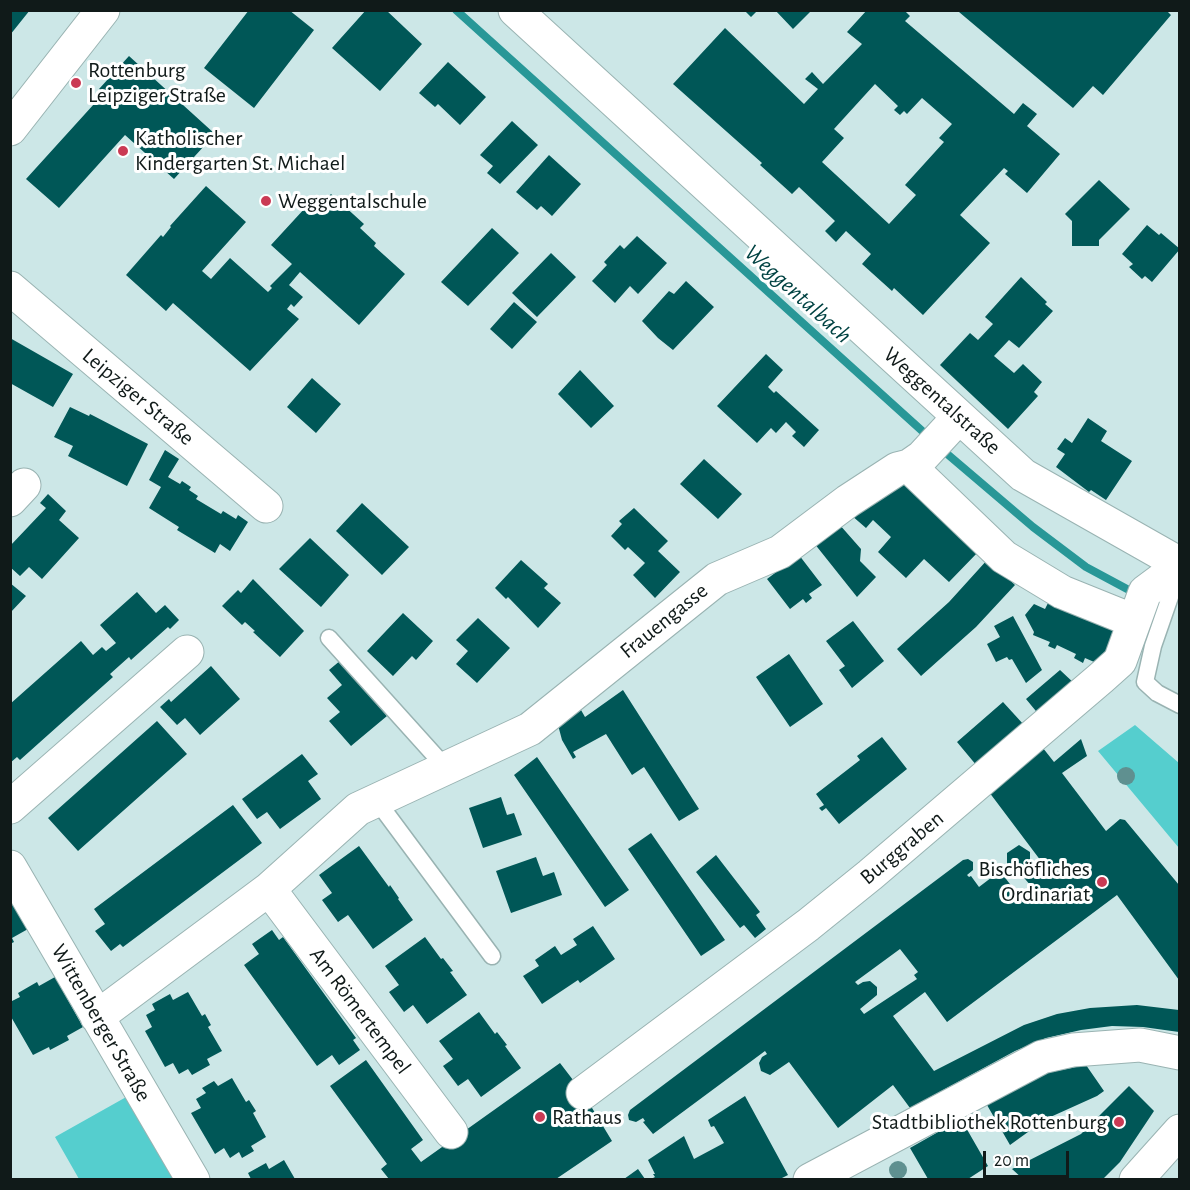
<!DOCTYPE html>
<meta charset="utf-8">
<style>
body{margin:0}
#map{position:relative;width:1190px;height:1190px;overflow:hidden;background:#cce7e7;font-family:"Alegreya Sans",sans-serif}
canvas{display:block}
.frame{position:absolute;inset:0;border:12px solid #101a19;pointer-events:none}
.scale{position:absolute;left:983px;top:1151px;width:86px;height:27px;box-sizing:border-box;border:3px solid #101a19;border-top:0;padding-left:8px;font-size:18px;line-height:21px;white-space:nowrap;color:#101a19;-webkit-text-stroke:4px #fff;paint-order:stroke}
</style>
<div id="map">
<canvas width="1190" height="1190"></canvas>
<div class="frame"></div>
<div class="scale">20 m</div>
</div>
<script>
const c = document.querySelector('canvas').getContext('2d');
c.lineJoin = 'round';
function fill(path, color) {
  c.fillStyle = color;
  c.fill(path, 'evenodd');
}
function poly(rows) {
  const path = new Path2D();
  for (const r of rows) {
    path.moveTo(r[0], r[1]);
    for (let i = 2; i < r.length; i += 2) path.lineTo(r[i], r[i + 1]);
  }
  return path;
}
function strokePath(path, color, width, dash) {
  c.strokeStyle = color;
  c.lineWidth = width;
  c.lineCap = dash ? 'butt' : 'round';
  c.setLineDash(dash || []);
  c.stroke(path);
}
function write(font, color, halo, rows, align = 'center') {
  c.font = font + ' "Alegreya Sans",sans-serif';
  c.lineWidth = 6;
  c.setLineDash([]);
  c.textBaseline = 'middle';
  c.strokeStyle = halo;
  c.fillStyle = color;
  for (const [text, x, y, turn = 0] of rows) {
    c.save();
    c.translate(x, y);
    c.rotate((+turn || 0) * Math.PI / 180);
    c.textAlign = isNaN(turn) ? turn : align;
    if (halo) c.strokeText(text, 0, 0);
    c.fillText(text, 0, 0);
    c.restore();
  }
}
const green = poly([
 [1135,725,1179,763,1179,848,1098,751],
 [128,1096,175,1179,79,1179,55,1137]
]);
const stream = poly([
 [456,10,930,438],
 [939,447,1033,527,1086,567,1127,589]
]);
const building = poly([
 [10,10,30,10,10,35],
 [249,10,289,10,314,30,254,108,204,68],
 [366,10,386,10,422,44,380,91,332,48],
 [744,10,758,10,751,17],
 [775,10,812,10,793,29],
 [867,10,904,10,910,16,905,21,1014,114,1023,103,1037,114,1027,126,1060,154,1027,193,1005,174,1008,171,1004,168,960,215,990,243,923,315,894,288,892,291,862,264,871,254,846,231,836,242,825,231,835,221,799,187,792,194,760,165,762,163,673,84,725,28,804,104,818,89,805,79,812,72,823,84,862,44,847,32],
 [875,84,898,106,894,110,900,115,904,111,907,114,922,98,952,124,939,138,944,142,905,185,916,195,889,224,822,162,844,138,834,129],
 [961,10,1166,10,1171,15,1103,95,1093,86,1073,108,959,12],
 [129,56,215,134,174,179,125,135,59,208,26,179,104,93,99,89],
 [448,62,486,97,460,125,438,104,435,107,419,93],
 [512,121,538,145,500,184,487,173,493,166,480,155],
 [549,155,581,184,552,216,541,206,537,210,516,192],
 [1099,180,1130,209,1099,240,1099,246,1072,246,1072,221,1065,214],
 [206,186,246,222,202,271,211,279,230,258,268,292,272,288,270,286,292,264,271,245,317,195,324,201,331,194,364,224,360,228,376,243,374,246,405,274,359,325,300,272,289,285,303,297,294,307,291,304,287,309,299,319,250,371,173,303,166,311,126,275,161,235,163,237,171,227,170,226],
 [1147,225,1159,235,1161,233,1180,249,1152,282,1145,276,1142,279,1129,267,1133,264,1122,254],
 [492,228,519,253,468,306,441,282],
 [637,236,667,263,638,294,630,286,615,303,592,281,607,265,604,262,620,245,624,249],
 [551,253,576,277,537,317,512,293],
 [1021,277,1047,302,1045,304,1053,311,1019,348,1009,340,994,356,1014,373,1023,364,1042,382,1034,392,1038,396,1008,429,940,365,970,333,978,340,993,324,985,317],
 [686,281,714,307,673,350,658,338,642,321,669,291,674,294],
 [514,302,537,322,512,349,490,329],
 [10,338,73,374,53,407,10,383],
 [766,354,783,370,768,387,774,393,776,391,819,430,804,447,792,436,796,432,786,422,776,433,771,428,757,443,717,406],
 [580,370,614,406,591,428,558,394],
 [312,378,341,404,316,433,287,407],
 [70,407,89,416,90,414,148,444,127,486,68,456,73,446,54,437],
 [1088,418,1107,431,1101,441,1132,461,1106,500,1091,490,1089,492,1056,467,1065,454,1057,449,1065,438,1072,443],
 [165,450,179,459,168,477,180,484,182,481,191,487,189,490,198,496,196,499,221,514,223,511,236,519,238,515,248,522,230,551,220,544,215,553,177,530,179,527,149,508,161,487,149,480],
 [704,459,742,494,718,519,680,484],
 [899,477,979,551,949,582,924,559,906,578,878,552,891,537,873,520,866,528,851,515],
 [48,494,66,511,59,520,79,538,42,579,29,567,20,576,10,567,10,546,46,508,40,503],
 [362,503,409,547,382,575,336,531],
 [634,508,668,541,658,551,680,572,655,598,633,575,645,563,628,547,625,550,611,536,622,524,619,521],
 [839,524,861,549,860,561,876,577,857,597,814,543],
 [310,538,349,575,321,607,279,569],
 [799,555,822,585,809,594,812,598,806,603,803,599,790,609,767,579],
 [988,559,1015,585,976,627,921,676,897,649,949,602],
 [521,560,548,584,544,588,561,603,538,628,508,597,506,599,495,588],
 [253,579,304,631,280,657,253,632,255,631,245,622,242,625,222,606,238,590,241,593],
 [10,583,26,596,10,613],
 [137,592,156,613,165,605,179,620,170,629,168,627,131,660,129,657,110,674,113,677,39,743,20,760,17,757,10,763,10,704,81,641,93,655,102,647,106,651,116,643,100,625],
 [1050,599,1117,629,1101,665,1085,658,1083,663,1074,658,1076,654,1057,645,1055,649,1048,646,1050,642,1033,635,1034,632,1025,615,1034,604,1045,609],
 [403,613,433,641,416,660,412,656,393,676,367,651],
 [1013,616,1042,670,1026,683,1012,659,1009,660,1007,657,996,662,987,644,1000,637,994,626],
 [478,618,510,648,477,683,456,664,468,651,456,640],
 [853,621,884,661,852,688,839,670,845,666,826,641],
 [789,654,823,704,790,727,756,677],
 [341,660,387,716,351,746,329,721,340,712,327,698,342,685,329,670],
 [211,666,240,699,200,735,185,718,177,725,160,707,169,699,171,702],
 [1060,670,1076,685,1040,716,1026,699],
 [623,690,699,809,679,821,644,767,632,775,606,734,573,752,576,757,573,759,562,740,558,725,581,710,585,717],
 [1003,702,1024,725,977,766,957,742],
 [157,721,187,754,78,851,48,818],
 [882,737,907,769,839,824,826,808,822,811,819,808,824,805,816,794,860,760,857,756],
 [1081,739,1087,756,1062,773,1106,831,1120,819,1125,820,1179,885,1179,980,1117,895,947,1022,925,992,893,1016,934,1071,1024,1025,1057,1014,1090,1008,1137,1005,1179,1010,1179,1032,1143,1027,1112,1026,1081,1030,1046,1038,1015,1051,910,1108,893,1085,838,1128,789,1062,770,1075,761,1071,759,1063,762,1057,767,1054,765,1051,653,1134,643,1122,645,1121,643,1118,636,1122,629,1120,628,1115,630,1110,963,860,968,859,973,862,973,870,967,875,969,877,971,876,979,887,1000,871,1019,896,1031,886,1020,873,1007,865,1007,853,1019,845,1030,852,1030,865,1042,879,1050,873,986,788,1039,743,1054,762],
 [900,949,918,972,914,975,917,979,864,1014,860,1009,877,995,877,987,870,981,863,982,858,985,855,982],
 [302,754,318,774,308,781,321,799,280,829,267,812,257,819,242,799],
 [537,757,629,890,605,907,514,775],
 [501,797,507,815,514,813,522,835,483,848,469,808],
 [233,805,262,843,123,947,120,944,111,951,95,931,105,924,94,909],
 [651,833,725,940,701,956,628,849],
 [359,846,389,887,390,885,399,898,398,899,413,920,373,949,348,915,338,922,322,900,332,893,319,875],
 [716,855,760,912,756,915,766,929,755,938,744,925,740,928,696,872],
 [536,857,543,876,554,872,562,895,511,913,496,871],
 [10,899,28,929,12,938,14,942,10,944],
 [593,926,615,959,580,983,578,980,542,1004,523,976,539,966,535,960,555,946,561,955,577,945,573,939],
 [272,930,279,940,283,937,356,1038,353,1040,360,1050,339,1065,332,1055,317,1066,244,965,259,954,252,944],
 [425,937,441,959,443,958,453,971,450,972,467,995,427,1024,413,1005,404,1012,389,992,399,985,385,966],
 [55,977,83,1027,67,1036,69,1040,50,1050,49,1047,33,1055,10,1015,10,1002,20,997,18,993,37,982,39,986],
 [188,992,202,1016,205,1014,211,1025,208,1027,222,1051,207,1059,210,1065,192,1075,188,1069,179,1074,173,1063,165,1067,145,1031,152,1027,146,1015,155,1010,152,1004,170,994,173,1000],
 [479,1012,495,1034,497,1032,507,1045,505,1046,521,1068,481,1097,468,1079,458,1086,443,1066,453,1059,439,1041],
 [366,1060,423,1140,411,1149,421,1162,560,1063,583,1093,612,1141,556,1179,389,1179,381,1169,387,1164,330,1086],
 [1086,1065,1104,1091,1097,1096,1046,1119,1010,1145,987,1105,1042,1074],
 [232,1078,246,1102,249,1100,256,1111,253,1113,266,1137,251,1146,254,1151,242,1158,239,1152,230,1158,224,1148,215,1154,191,1113,201,1108,196,1099,206,1093,202,1088,214,1081,218,1086],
 [1129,1086,1154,1111,1120,1162,1103,1179,1023,1179,1012,1169,1081,1134],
 [745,1096,788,1175,780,1179,651,1179,655,1177,653,1174,655,1174,648,1160,684,1136,694,1159,724,1143,714,1126,711,1127,708,1120],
 [961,1119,988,1166,968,1179,928,1179,910,1148],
 [284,1160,295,1179,251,1179,248,1173,266,1163,269,1169],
 [638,1169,645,1179,624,1179]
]);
const service = poly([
 [1178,574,1153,646,1145,682,1157,693,1180,705],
 [329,638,447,769],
 [377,801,492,956]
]);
const minor = poly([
 [515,10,1023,475,1180,564],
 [10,129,103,10],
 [10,288,266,506],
 [909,466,1004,557,1062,592,1134,621],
 [10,500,24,485],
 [10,807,187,652],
 [10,867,193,1180],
 [269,889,451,1132],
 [97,1017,269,889,358,809,530,729,717,579,780,552,848,501,897,469,909,466,922,457,959,417],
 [583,1093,808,925,870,875,1101,678,1120,661,1145,592,1180,566],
 [810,1180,1042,1057,1073,1050,1140,1045,1180,1053],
 [1136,1180,1180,1131]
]);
const trees = [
 [1126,776],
 [898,1170]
];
const markers = [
 [76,83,6,"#ca3a54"],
 [123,151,6,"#ca3a54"],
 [266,201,6,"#ca3a54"],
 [1102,882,6,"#ca3a54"],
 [540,1117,6,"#ca3a54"],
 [1119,1122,6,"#ca3a54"]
];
const poiNames = [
 ["Rottenburg",88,70],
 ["Leipziger Straße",88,95],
 ["Katholischer",135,138],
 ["Kindergarten St. Michael",135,163],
 ["Weggentalschule",278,201],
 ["Bischöfliches",1090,869,"right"],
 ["Ordinariat",1090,894,"right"],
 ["Rathaus",552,1117],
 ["Stadtbibliothek Rottenburg",1107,1122,"right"]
];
const streetNames = [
 ["Leipziger Straße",138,397,40],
 ["Weggentalstraße",942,401,42],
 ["Frauengasse",664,621,-39],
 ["Burggraben",902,848,-40],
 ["Am Römertempel",360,1011,53],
 ["Wittenberger Straße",101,1023,60]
];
const waterNames = [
 ["Weggentalbach",798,294,42]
];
fill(green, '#55cece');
strokePath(stream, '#289797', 8);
fill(building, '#005757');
strokePath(service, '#99b3b2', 19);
strokePath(minor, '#99b3b2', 35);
strokePath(service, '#fff', 16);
strokePath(minor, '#fff', 33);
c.fillStyle = '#5f9090';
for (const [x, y] of trees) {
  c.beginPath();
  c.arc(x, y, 9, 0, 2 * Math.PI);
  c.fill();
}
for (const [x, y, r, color] of markers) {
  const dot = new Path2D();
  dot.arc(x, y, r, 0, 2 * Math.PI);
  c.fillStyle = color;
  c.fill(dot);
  strokePath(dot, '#fff', 2);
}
write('22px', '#101a19', '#fff', poiNames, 'left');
write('22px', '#101a19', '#fff', streetNames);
write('italic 24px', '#004242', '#fff', waterNames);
</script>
